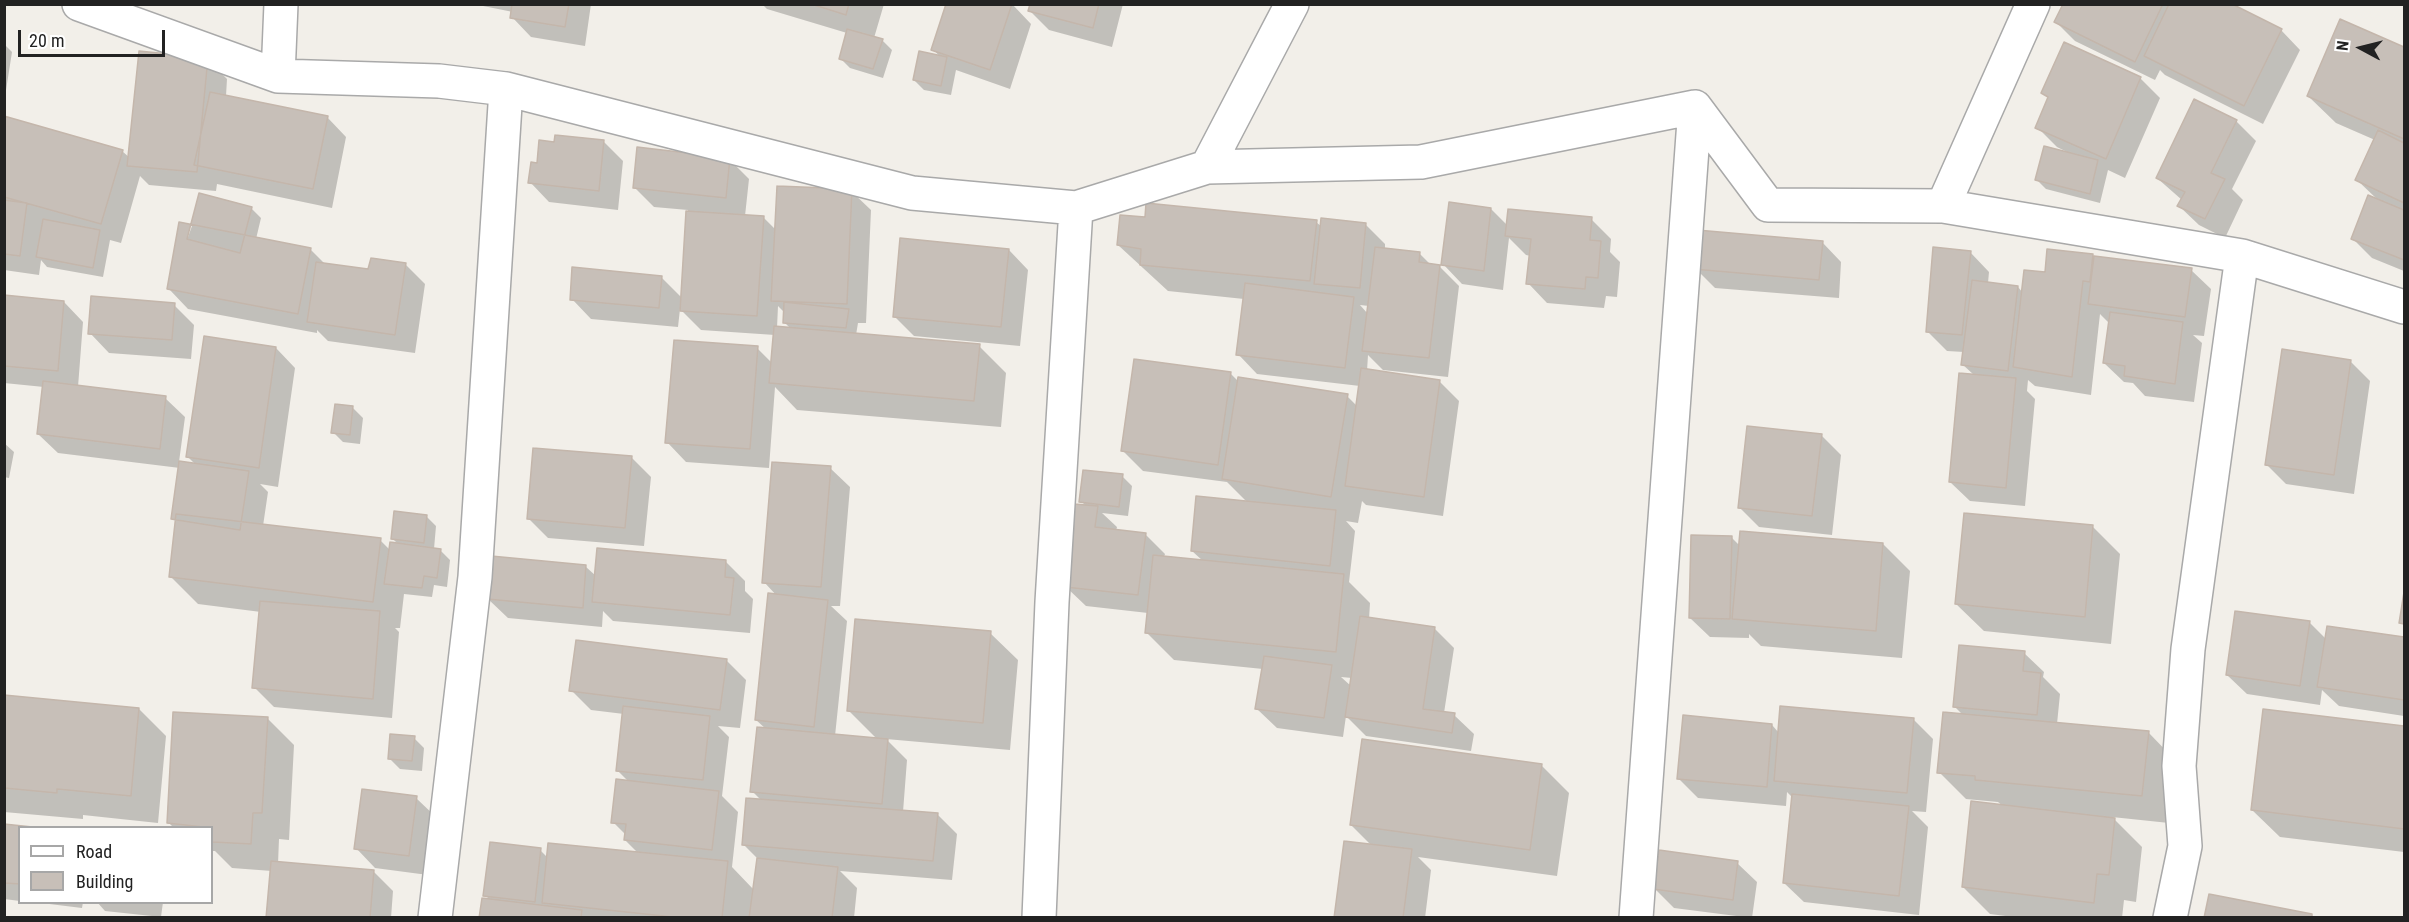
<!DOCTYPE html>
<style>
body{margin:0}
#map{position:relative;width:2409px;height:922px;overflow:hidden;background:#f2efe9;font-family:"Roboto Condensed",sans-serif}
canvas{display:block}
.frame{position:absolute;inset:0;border:6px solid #222;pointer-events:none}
.legend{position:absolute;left:18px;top:826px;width:195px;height:78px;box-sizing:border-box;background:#fff;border:2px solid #a7a7a7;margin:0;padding:8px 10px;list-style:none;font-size:18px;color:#222}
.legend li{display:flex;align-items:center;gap:12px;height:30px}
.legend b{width:30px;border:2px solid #a7a7a7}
.north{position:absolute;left:2331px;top:18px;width:60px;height:60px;-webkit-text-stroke:4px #fff;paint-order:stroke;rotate:277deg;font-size:16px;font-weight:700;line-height:24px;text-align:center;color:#222}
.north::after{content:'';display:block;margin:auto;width:21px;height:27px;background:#222;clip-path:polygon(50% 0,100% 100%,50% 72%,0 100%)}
.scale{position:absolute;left:18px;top:30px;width:147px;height:27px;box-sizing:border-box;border:3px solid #222;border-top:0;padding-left:8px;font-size:18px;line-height:21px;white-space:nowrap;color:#222;-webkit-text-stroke:4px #fff;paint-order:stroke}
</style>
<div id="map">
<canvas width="2409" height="922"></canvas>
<div class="frame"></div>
<ul class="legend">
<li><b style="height:8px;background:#fff"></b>Road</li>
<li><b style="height:16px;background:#c7bfb8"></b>Building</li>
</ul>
<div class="north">N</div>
<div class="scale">20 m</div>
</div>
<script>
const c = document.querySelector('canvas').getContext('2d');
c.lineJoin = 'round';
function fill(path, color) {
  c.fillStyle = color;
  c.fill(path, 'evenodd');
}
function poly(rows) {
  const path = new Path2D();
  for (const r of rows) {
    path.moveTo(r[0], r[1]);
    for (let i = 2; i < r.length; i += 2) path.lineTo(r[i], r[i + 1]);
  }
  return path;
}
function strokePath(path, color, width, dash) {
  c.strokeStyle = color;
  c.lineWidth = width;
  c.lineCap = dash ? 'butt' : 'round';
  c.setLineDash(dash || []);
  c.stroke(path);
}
const shadow = poly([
 [473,4,591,4,585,46,531,37,512,17,513,12],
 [762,4,884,4,874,38,882,40,892,50,883,78,850,68,840,58,847,33,767,9],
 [948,4,1012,4,1031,24,1010,89,956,70,951,95,924,90,914,80,940,57,933,49],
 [1031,4,1123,4,1112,47,1049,30,1030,11],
 [2064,4,2229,4,2281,30,2300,50,2263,124,2165,75,2160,70,2155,80,2075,41,2056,22],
 [2341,21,2404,49,2404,271,2372,258,2353,239,2379,201,2357,180,2375,140,2336,123,2308,96],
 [4,44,12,52,4,103],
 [208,60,227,79,226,96,327,117,346,137,332,208,217,184,216,191,149,185,140,176,121,243,110,240,103,277,47,267,41,260,39,275,4,270,4,117,122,151,130,158],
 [2140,78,2160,98,2125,178,2108,170,2100,203,2046,189,2036,179,2067,152,2057,147,2037,127,2049,99,2043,93],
 [2236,121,2256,141,2232,189,2243,200,2225,238,2199,225,2179,206,2182,200,2157,178],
 [604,142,623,161,618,210,549,202,530,182,538,165,556,144],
 [729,159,749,179,745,216,763,217,776,230,851,191,871,210,866,323,858,323,856,335,979,346,1006,373,1001,427,797,410,775,387,769,468,686,462,667,442,757,348,772,363,775,335,701,330,680,309,678,327,591,319,572,299,661,277,682,298,688,210,654,207,634,187],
 [778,306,785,313,784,322,792,330,777,328],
 [251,208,261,218,256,239,310,249,326,265,370,271,405,264,425,284,415,353,328,341,317,330,317,333,188,309,169,289,192,226],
 [1491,209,1508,226,1591,219,1611,239,1610,252,1620,262,1617,297,1606,296,1604,308,1547,303,1528,283,1531,256,1526,255,1509,238,1503,290,1462,284,1443,264],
 [1316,222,1322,227,1366,225,1385,244,1385,250,1419,253,1431,265,1439,266,1459,286,1448,377,1383,370,1368,355,1367,371,1439,381,1459,401,1443,516,1366,505,1362,501,1358,523,1346,521,1355,531,1349,582,1370,603,1369,619,1434,628,1454,648,1444,713,1454,715,1474,734,1471,751,1366,736,1346,716,1343,737,1277,728,1257,709,1263,669,1174,660,1146,632,1148,613,1086,606,1066,587,1087,507,1081,501,1122,476,1132,486,1128,516,1102,513,1117,527,1116,531,1145,534,1165,554,1164,557,1203,561,1192,551,1247,502,1227,482,1143,471,1123,451,1230,373,1239,382,1347,396,1357,406,1360,386,1257,374,1238,354,1244,299,1168,291,1118,245],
 [1360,305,1369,306,1368,314],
 [1341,677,1352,678,1351,686],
 [1822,242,1841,262,1839,298,1715,288,1695,268],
 [1009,250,1028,270,1020,346,914,336,894,316],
 [2048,250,2191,270,2211,289,2204,336,2193,335,2202,343,2194,402,2145,396,2133,383,2124,382,2104,363,2110,324,2100,314,2091,395,2035,386,2028,380,2027,391,2035,399,2025,506,1970,501,1950,482,1974,375,1962,364,1964,352,1947,351,1927,331,1970,252,1989,272,1988,283,2018,287,2023,293,2046,274],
 [4,297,64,302,83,322,78,387,165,398,185,417,179,462,195,464,188,457,276,348,295,368,278,487,260,484,268,492,263,526,380,540,390,550,399,545,392,538,426,516,436,526,434,549,440,550,450,560,447,587,434,585,432,597,404,594,400,628,395,628,399,632,392,718,274,707,254,687,261,612,198,604,171,577,177,523,172,518,180,468,58,453,38,434,44,387,4,383],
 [174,305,194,325,191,359,109,353,90,333],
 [2350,361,2370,381,2354,494,2286,484,2266,464],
 [352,407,363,418,360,444,343,442,333,432],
 [1821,435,1841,455,1832,535,1759,527,1739,507],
 [4,443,14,452,9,478,4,477],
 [631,457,651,477,644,546,548,538,528,518],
 [830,468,850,487,840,606,831,606,847,621,835,736,878,740,849,711,990,633,1018,660,1010,750,886,739,907,760,903,812,937,814,957,834,952,880,840,871,857,888,854,918,481,918,490,900,485,895,540,850,548,858,639,854,625,840,626,835,613,822,629,782,617,770,624,714,591,710,571,690,726,660,746,680,740,728,718,726,729,737,722,796,738,812,732,867,754,890,758,859,744,845,761,800,752,791,766,729,756,720,777,596,764,582],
 [2093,527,2120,554,2111,644,1984,631,1956,604],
 [1732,538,1740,546,1883,544,1910,571,1902,658,1761,646,1749,634,1749,638,1710,637,1690,618],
 [726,562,745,581,745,591,753,599,750,633,613,621,603,611,602,627,508,618,488,599,586,567,596,576],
 [2309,622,2326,639,2328,627,2404,639,2404,716,2339,706,2322,690,2320,705,2247,694,2227,675],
 [2024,653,2044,672,2043,677,2060,694,2057,724,2148,732,2175,760,2169,823,2112,817,2142,847,2136,902,2124,900,2122,918,2021,918,1990,914,1963,887,2003,806,1998,802,1966,799,1939,772,1964,716,1954,706],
 [4,697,139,709,166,736,158,823,83,815,83,819,4,812],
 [2265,711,2404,727,2404,852,2280,837,2252,810],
 [267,718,294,745,289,840,279,839,278,864,373,871,393,891,391,918,268,918,272,871,232,868,215,851,212,851,212,828,174,828,169,823],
 [1913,719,1933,739,1926,812,1912,811,1928,827,1919,915,1804,902,1784,883,1793,798,1787,792,1786,806,1698,798,1678,778,1772,725,1779,733],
 [414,738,424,748,422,771,400,769,390,759],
 [1541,765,1569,793,1557,876,1418,857,1431,870,1425,918,1336,918,1372,846,1351,825],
 [416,798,436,817,428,875,375,868,356,848],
 [4,825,20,828,20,901,4,899],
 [1737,863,1757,882,1752,918,1674,908,1655,889],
 [33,902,83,902,82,908],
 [97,902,163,902,161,917,105,911]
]);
const building = poly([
 [512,4,569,4,565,27,510,18,512,4],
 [811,4,849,4,846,15,811,4],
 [946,4,1012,4,990,70,931,50,946,4],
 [1030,4,1099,4,1093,28,1028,11,1030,4],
 [2063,4,2163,4,2135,62,2054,22,2063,4],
 [2169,4,2232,4,2282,29,2244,106,2144,56,2169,4],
 [2340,19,2404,47,2404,139,2307,96,2340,19],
 [847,29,883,39,873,69,839,59,847,29],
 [2064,42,2141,77,2106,159,2035,128,2048,97,2041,93,2064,42],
 [139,51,208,58,197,172,127,166,139,51],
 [919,51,947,57,941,86,913,80,919,51],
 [210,92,328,116,313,189,194,165,210,92],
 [2194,99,2237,120,2211,173,2225,179,2205,219,2177,206,2185,192,2156,178,2194,99],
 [4,116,123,150,101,224,4,197,4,116],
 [2378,130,2404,143,2404,203,2355,180,2378,130],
 [555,135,604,140,599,191,528,183,531,162,537,163,539,140,554,142,555,135],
 [2044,146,2098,160,2090,194,2035,180,2044,146],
 [637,147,730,158,726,198,633,188,637,147],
 [777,186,852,189,847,304,771,301,777,186],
 [199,193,252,207,240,253,187,239,199,193],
 [2368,195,2404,210,2404,260,2351,239,2368,195],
 [4,200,27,203,20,256,4,254,4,200],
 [1449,202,1491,208,1484,271,1441,265,1449,202],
 [1146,203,1317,220,1310,281,1140,265,1141,249,1117,245,1120,215,1145,217,1146,203],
 [1508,209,1592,217,1590,240,1601,241,1598,278,1586,277,1585,289,1526,284,1531,239,1505,236,1508,209],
 [686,211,764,216,757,316,680,311,686,211],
 [1321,218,1366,223,1360,288,1314,284,1321,218],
 [43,219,100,230,93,268,36,257,43,219],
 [179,222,311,248,298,314,167,289,179,222],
 [1697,230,1823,241,1819,280,1693,269,1697,230],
 [900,238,1009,249,1001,327,893,317,900,238],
 [1375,247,1420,252,1419,262,1440,265,1429,358,1362,351,1375,247],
 [1933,247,1971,251,1962,335,1926,332,1933,247],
 [2047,249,2093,254,2090,282,2083,281,2072,377,2013,367,2024,270,2045,272,2047,249],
 [2094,256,2192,268,2185,317,2088,304,2094,256],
 [371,258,406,263,395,335,307,322,316,262,368,269,371,258],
 [572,267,662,276,659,308,570,300,572,267],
 [1972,280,2018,286,2008,371,1961,365,1972,280],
 [1245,283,1354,297,1345,368,1236,355,1245,283],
 [4,295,64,301,58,371,4,366,4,295],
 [91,296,175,303,172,340,88,334,91,296],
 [784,302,849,309,846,328,783,323,784,302],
 [2110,312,2183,322,2175,384,2124,376,2125,366,2103,363,2110,312],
 [774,326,980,344,974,401,769,383,774,326],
 [204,336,276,347,259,468,186,457,204,336],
 [674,340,758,346,750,449,665,443,674,340],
 [2282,349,2351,360,2334,475,2265,465,2282,349],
 [1134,359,1231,372,1218,465,1121,451,1134,359],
 [1361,368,1440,380,1424,497,1345,486,1361,368],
 [1959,373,2016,378,2006,488,1949,482,1959,373],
 [1238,377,1348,394,1331,497,1222,479,1238,377],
 [43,381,166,396,160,449,37,434,43,381],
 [335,404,353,406,350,435,331,433,335,404],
 [1747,426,1822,434,1812,516,1738,508,1747,426],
 [533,448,632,456,625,528,527,519,533,448],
 [179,461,249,471,240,530,171,519,179,461],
 [772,462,831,466,821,587,762,583,772,462],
 [1083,470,1123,474,1119,507,1079,502,1083,470],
 [1196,496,1336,510,1330,566,1191,551,1196,496],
 [1074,504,1098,506,1095,527,1146,533,1138,595,1065,587,1074,504],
 [394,511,427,515,424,543,391,539,394,511],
 [1964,513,2093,525,2085,617,1955,604,1964,513],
 [176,514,381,538,373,602,169,577,176,514],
 [1740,531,1883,543,1876,631,1732,619,1740,531],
 [1691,535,1732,536,1730,619,1689,618,1691,535],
 [390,542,441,549,437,578,424,576,422,588,384,584,390,542],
 [597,548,726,560,725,577,734,578,730,615,592,602,597,548],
 [1153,555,1344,574,1336,652,1145,633,1153,555],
 [491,556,586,565,583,608,487,599,491,556],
 [2404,592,2404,624,2399,623,2404,592],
 [768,593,828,600,814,727,755,720,768,593],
 [260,601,380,611,373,699,252,688,260,601],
 [2235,611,2310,621,2300,686,2226,675,2235,611],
 [1360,616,1435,627,1423,709,1455,713,1452,733,1345,717,1360,616],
 [855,619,991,631,983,723,847,711,855,619],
 [2327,626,2404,637,2404,700,2317,687,2327,626],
 [576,640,727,659,720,710,569,691,576,640],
 [1959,645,2025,651,2023,671,2041,673,2037,715,1953,707,1959,645],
 [1264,656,1332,665,1324,718,1255,709,1264,656],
 [4,695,139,708,131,796,57,789,57,793,4,788,4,695],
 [623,706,710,716,703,780,616,771,623,706],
 [1780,706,1914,718,1907,793,1774,781,1780,706],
 [2263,709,2404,726,2404,829,2251,810,2263,709],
 [173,712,268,717,262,813,253,813,251,844,212,842,212,828,167,823,173,712],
 [1943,712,2149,731,2142,796,1975,780,1975,776,1937,773,1943,712],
 [1683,715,1772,724,1767,787,1677,779,1683,715],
 [757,727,888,739,882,804,750,792,757,727],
 [390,734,415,736,412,761,388,759,390,734],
 [1362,739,1542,764,1530,850,1350,825,1362,739],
 [616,779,719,791,712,850,624,840,626,824,611,823,616,779],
 [362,789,417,796,409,856,354,849,362,789],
 [1792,794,1909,806,1899,896,1783,883,1792,794],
 [746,798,938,813,933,861,742,845,746,798],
 [1971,801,2115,818,2109,875,2097,874,2094,903,1962,887,1971,801],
 [4,824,42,828,20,828,20,884,4,883,4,824],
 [1344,841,1412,849,1403,918,1334,918,1344,841],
 [490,842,541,848,535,902,483,896,490,842],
 [548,843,728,861,722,918,682,918,542,903,548,843],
 [1659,850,1738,861,1733,900,1653,889,1659,850],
 [757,858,838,867,832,918,749,918,757,858],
 [271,861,374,870,370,918,266,918,271,861],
 [2209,894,2312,914,2312,918,2204,918,2209,894],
 [482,898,582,910,581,918,479,918,482,898]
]);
const street = poly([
 [79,4,278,76,439,81,506,89,912,193,1076,208,1207,167,1421,162,1695,107,1768,205,1943,206,2242,256,2404,307],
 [278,76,281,4],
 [1207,167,1292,4],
 [1943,206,2033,4],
 [435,918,475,577,506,89],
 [1039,918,1052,602,1076,208],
 [1636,918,1695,107],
 [2170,918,2185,846,2179,766,2188,649,2242,256]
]);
fill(shadow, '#0003');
fill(building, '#c7bfb8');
strokePath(building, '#c4b6ab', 1.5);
strokePath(street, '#a9a9a9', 36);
strokePath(street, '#fff', 33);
</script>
